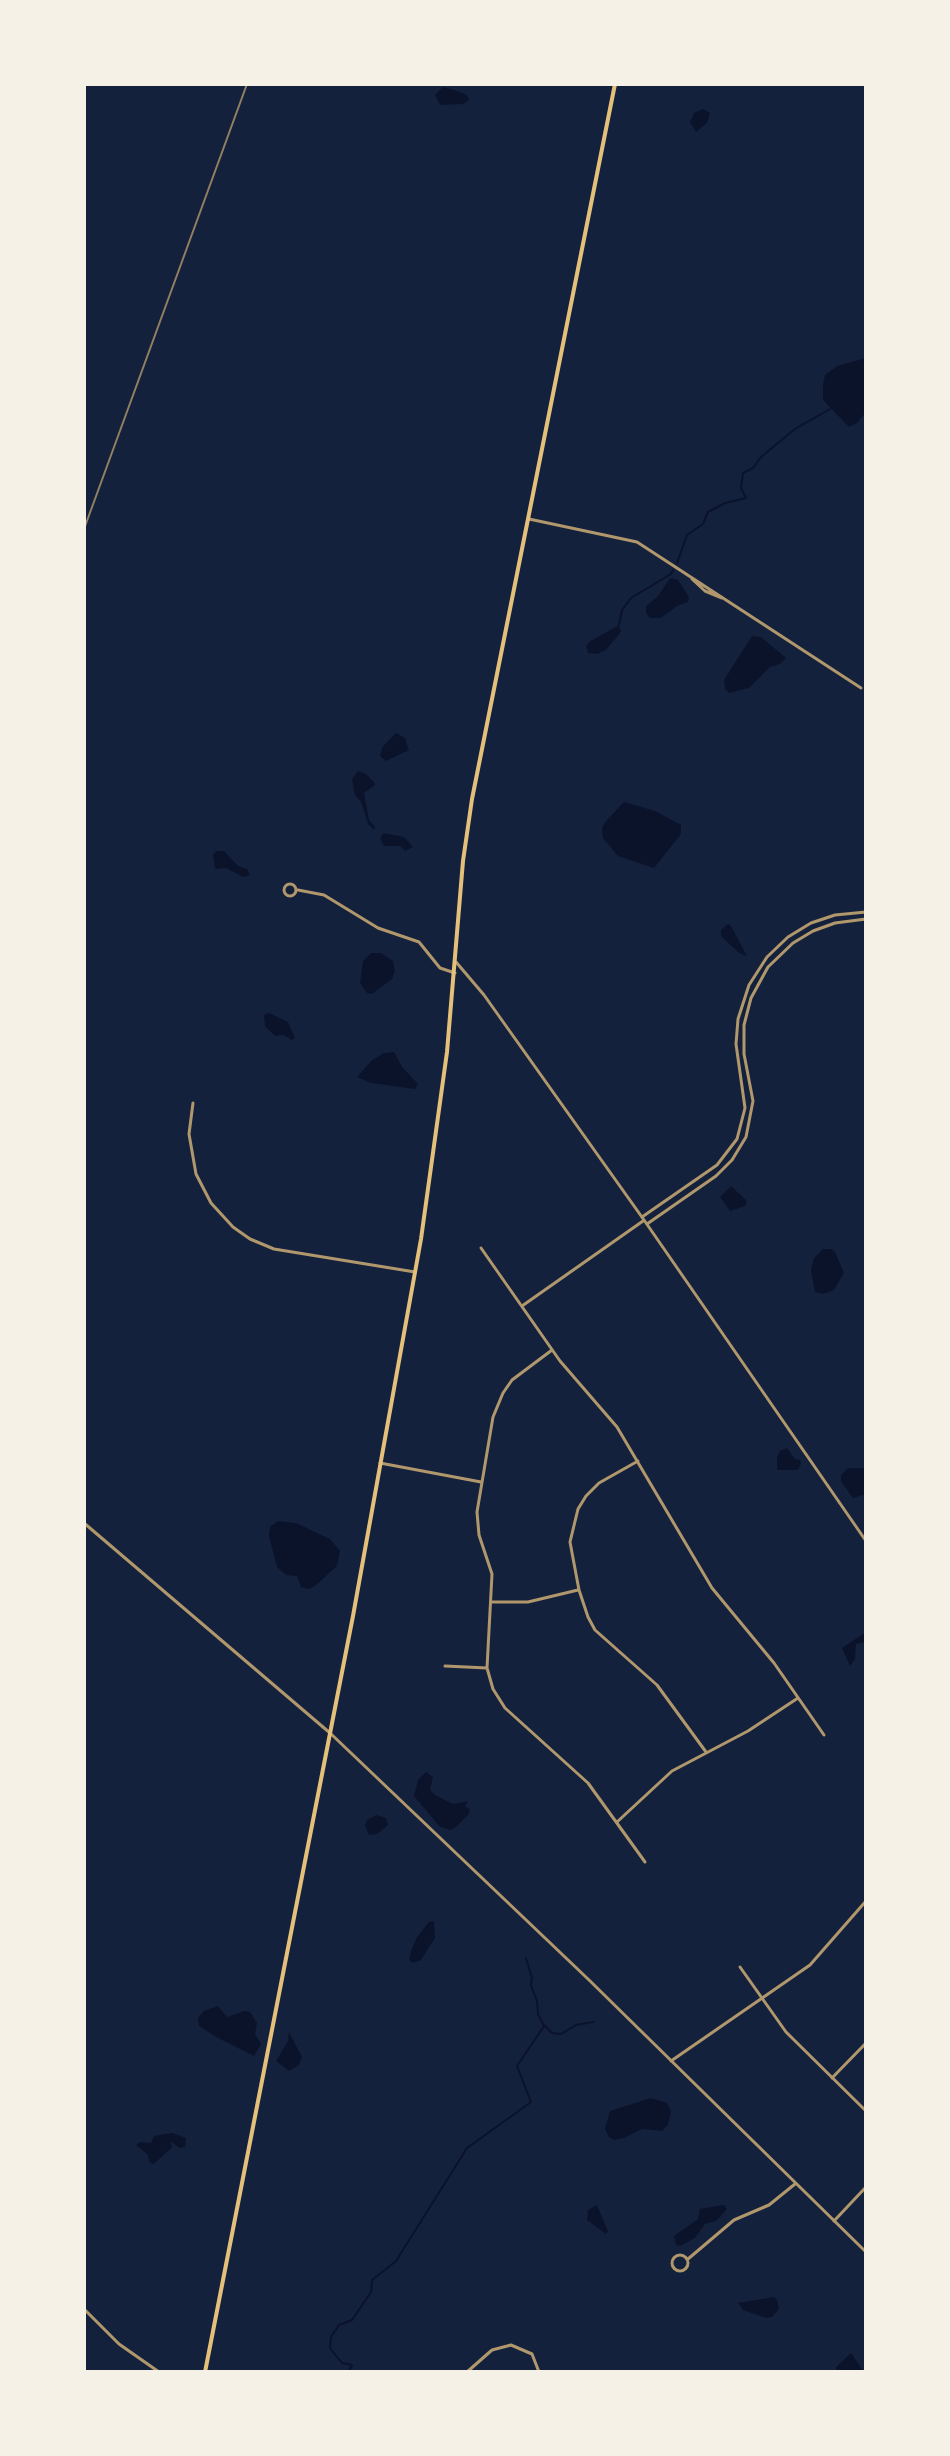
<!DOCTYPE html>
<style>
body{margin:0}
#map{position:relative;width:950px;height:2456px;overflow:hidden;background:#14213d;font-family:"Varela Round",sans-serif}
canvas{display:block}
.frame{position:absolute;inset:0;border:86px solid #f6f1e7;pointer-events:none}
</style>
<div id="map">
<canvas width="950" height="2456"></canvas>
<div class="frame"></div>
</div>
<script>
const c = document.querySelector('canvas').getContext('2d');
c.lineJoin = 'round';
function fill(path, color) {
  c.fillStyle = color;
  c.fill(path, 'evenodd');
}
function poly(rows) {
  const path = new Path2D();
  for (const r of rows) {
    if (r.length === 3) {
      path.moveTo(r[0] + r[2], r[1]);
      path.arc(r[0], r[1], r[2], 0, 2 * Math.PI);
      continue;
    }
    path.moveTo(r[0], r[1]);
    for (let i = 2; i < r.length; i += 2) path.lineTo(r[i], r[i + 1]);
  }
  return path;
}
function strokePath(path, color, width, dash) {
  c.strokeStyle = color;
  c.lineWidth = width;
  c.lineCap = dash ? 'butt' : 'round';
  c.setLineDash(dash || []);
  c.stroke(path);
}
const water = poly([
 [443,87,461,92,468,96,469,100,463,104,440,105,435,95],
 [703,109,710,113,707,123,696,132,690,122,694,113],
 [866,358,866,412,857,423,849,427,823,400,823,384,825,375,837,366],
 [670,578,678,580,689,597,688,602,677,606,661,618,650,618,646,613,646,606,658,596],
 [619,625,621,632,606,650,597,654,588,653,586,646,589,642],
 [752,636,761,637,786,658,780,664,770,667,749,688,729,693,725,689,724,680],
 [396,733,405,738,409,750,386,761,380,756,383,746],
 [358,771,366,774,374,782,375,785,364,793,369,820,375,827,374,830,368,824,361,802,355,795,352,779],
 [624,802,655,811,681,825,681,834,654,868,618,856,603,838,602,828,606,821],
 [384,833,404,837,413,847,405,851,400,846,384,846,380,838],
 [216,851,224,851,238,866,247,869,250,875,243,877,226,868,215,869,213,855],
 [728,924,731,926,747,956,739,953,721,936,721,930],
 [371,953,381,953,393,961,395,971,392,979,372,994,367,993,360,983,363,961],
 [269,1013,288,1022,295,1038,292,1040,283,1035,275,1036,265,1026,264,1015],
 [394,1052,402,1067,418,1084,415,1089,371,1083,357,1077,372,1060,384,1053],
 [731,1186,747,1201,745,1206,730,1211,720,1197],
 [823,1249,831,1249,835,1252,844,1273,834,1290,823,1294,815,1292,811,1270,814,1258],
 [787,1448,795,1459,800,1460,801,1464,798,1470,777,1470,777,1457,780,1451],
 [848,1468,866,1468,866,1494,853,1498,848,1491,841,1481,841,1475],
 [278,1521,296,1523,330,1539,340,1551,337,1566,315,1586,308,1589,301,1587,297,1576,286,1575,277,1567,269,1536,270,1527],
 [866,1632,866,1644,865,1642,856,1644,855,1659,850,1666,842,1648],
 [426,1772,433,1777,430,1790,435,1795,453,1804,468,1801,465,1806,470,1810,468,1815,456,1827,451,1830,440,1827,414,1796,418,1780],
 [376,1815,386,1818,388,1825,377,1834,369,1835,365,1825,367,1820],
 [434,1921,435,1938,421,1960,413,1963,409,1960,411,1951,417,1937,429,1922],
 [218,2006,227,2017,244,2011,250,2012,257,2023,255,2034,261,2044,254,2056,216,2037,199,2026,198,2018,204,2011],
 [289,2032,302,2057,299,2065,289,2071,276,2061,288,2041],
 [651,2098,667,2103,671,2112,668,2125,662,2131,642,2129,624,2138,614,2140,609,2137,605,2129,610,2111],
 [172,2133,186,2138,185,2147,179,2148,171,2141,172,2147,154,2164,150,2163,147,2154,136,2145,140,2142,151,2143,154,2136],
 [597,2205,608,2231,606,2234,587,2220,588,2210],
 [724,2205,727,2209,716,2221,705,2224,695,2238,680,2246,676,2245,674,2236,698,2219,700,2209],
 [773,2297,777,2299,779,2309,772,2317,766,2318,743,2310,738,2303],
 [851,2353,864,2372,836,2372,836,2367]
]);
const stream = poly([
 [677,563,687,535,703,524,708,512,725,503,746,498,741,488,743,473,753,468,761,457,795,429,830,409],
 [619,625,622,610,631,598,671,574,673,570],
 [544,2025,552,2033,561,2034,576,2025,593,2022],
 [349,2372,352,2365,342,2363,330,2348,331,2337,339,2325,352,2320,371,2292,372,2280,396,2261,467,2148,531,2102,517,2066,544,2026,538,2014,537,2001,531,1985,532,1978,526,1958]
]);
const minor = poly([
 [529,519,637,542,861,688],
 [692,579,705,591,722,598],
 [290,890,6],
 [298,890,324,895,378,928,419,942,440,968,455,973],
 [193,1103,189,1134,196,1174,211,1203,233,1227,250,1239,274,1249,415,1272],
 [642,1217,717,1165,737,1139,745,1108,736,1044,738,1019,749,985,767,957,788,937,811,923,835,915,866,912],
 [647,1224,716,1176,732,1160,746,1137,753,1101,744,1054,744,1025,751,998,768,967,793,943,813,931,835,923,866,919],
 [481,1248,560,1361,617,1427,712,1588,774,1663,824,1735],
 [522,1306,643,1221],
 [552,1350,512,1380,503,1393,493,1417,477,1512,479,1535,492,1574,487,1668,493,1689,505,1708,588,1783,645,1862],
 [638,1461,599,1483,586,1496,578,1509,570,1542,579,1590,588,1617,595,1630,657,1685,706,1752],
 [380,1463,481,1482],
 [491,1602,528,1602,578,1590],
 [445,1666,487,1668],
 [617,1822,672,1771,748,1731,798,1698],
 [740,1967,786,2032,866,2111],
 [671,2061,810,1965,866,1901],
 [832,2078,866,2043],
 [834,2221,866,2187],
 [680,2263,8],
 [688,2259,734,2220,769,2205,795,2184],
 [84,2309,119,2344,159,2372],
 [467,2372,492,2350,511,2345,532,2354,539,2372]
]);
const tertiary = poly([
 [456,962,484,995,644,1220,866,1541],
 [84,1523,330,1733,588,1979,866,2252]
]);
const secondary = poly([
 [205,2372,353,1616,421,1239,447,1052,463,861,472,799,615,84]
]);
const rail = poly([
 [84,529,247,84]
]);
fill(water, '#0b132b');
strokePath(stream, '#0b132b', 2);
strokePath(minor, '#b1986c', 3);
strokePath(tertiary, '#b1986c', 3);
strokePath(secondary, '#e5c07b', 4);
strokePath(rail, '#918062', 2);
</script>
